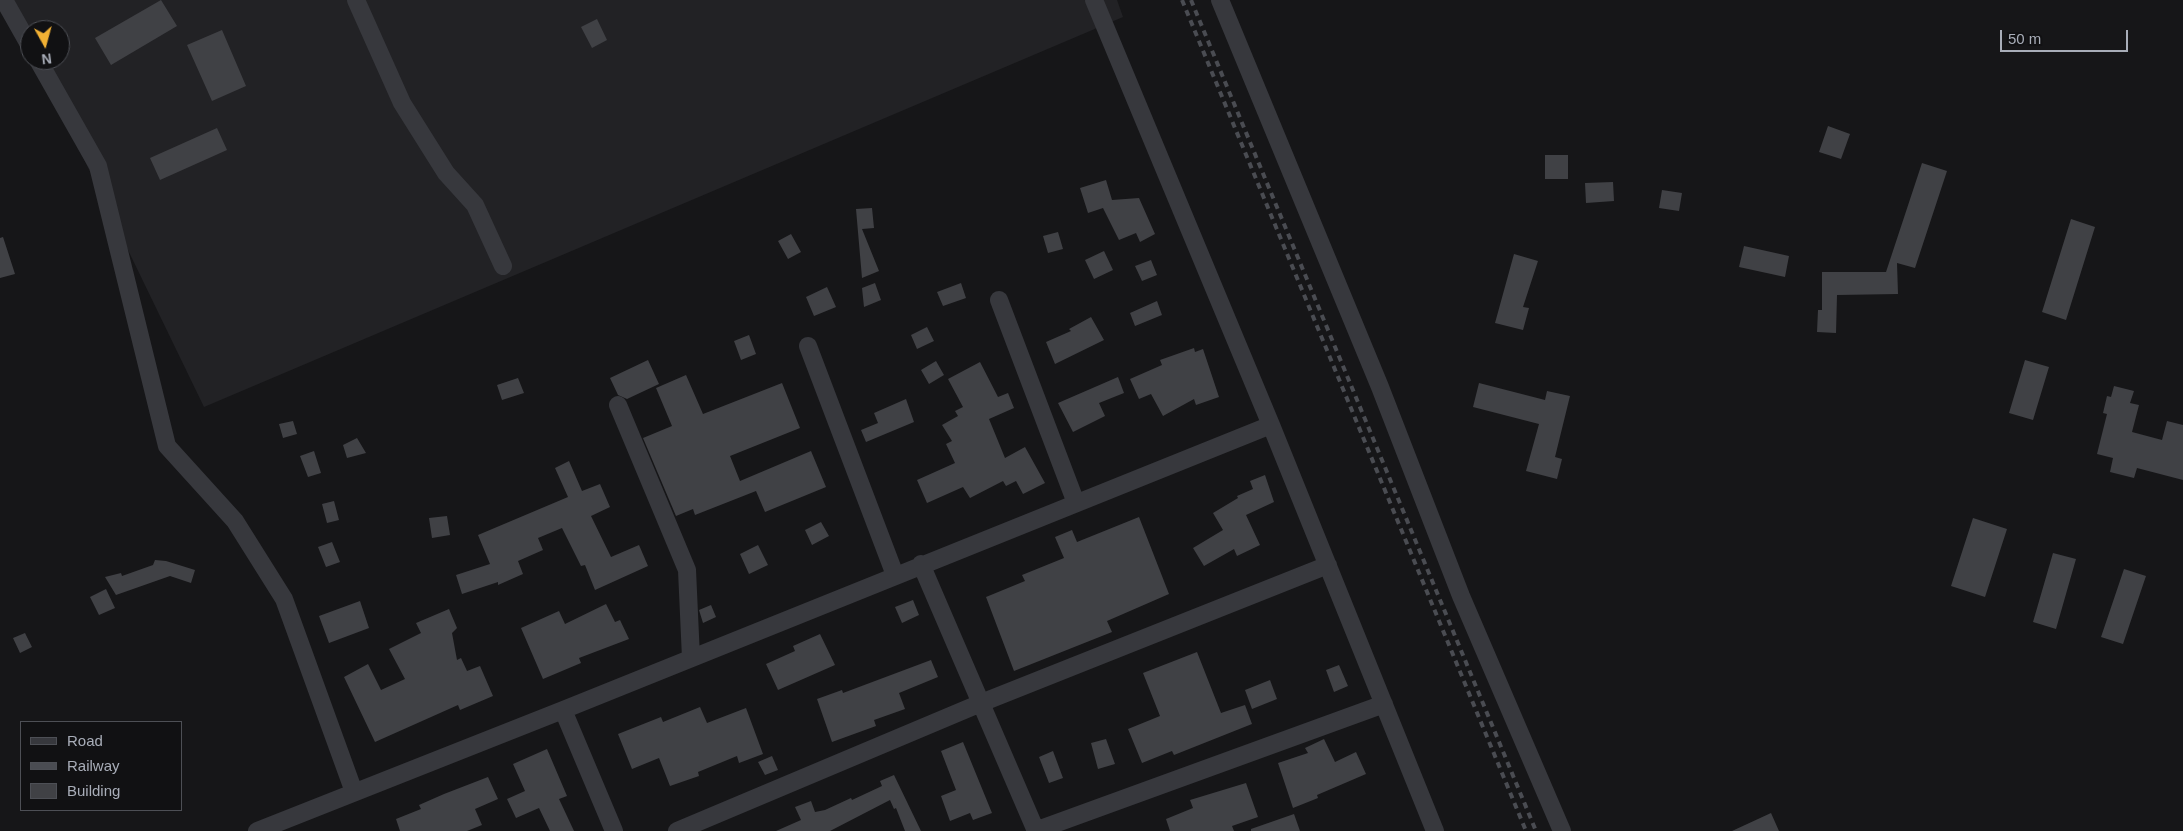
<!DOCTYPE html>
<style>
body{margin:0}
#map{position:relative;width:2183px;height:831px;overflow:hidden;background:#161618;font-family:Helvetica,sans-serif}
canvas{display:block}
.legend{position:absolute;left:20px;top:721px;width:162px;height:90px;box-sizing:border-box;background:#111113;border:1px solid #4d4f55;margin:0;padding:6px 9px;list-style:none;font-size:15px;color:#a8adb8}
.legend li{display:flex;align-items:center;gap:10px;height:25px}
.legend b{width:25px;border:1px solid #4d4f55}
.north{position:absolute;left:20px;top:20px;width:50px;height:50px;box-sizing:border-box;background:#111113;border:1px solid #4d4f55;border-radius:50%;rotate:173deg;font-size:14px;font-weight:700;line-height:20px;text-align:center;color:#a8adb8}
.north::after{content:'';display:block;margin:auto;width:18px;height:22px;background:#f2b134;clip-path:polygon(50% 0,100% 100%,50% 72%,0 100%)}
.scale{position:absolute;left:2000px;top:30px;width:128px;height:22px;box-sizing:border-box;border:2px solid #a8adb8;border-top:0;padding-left:6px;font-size:15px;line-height:18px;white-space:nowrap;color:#a8adb8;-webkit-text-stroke:4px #111113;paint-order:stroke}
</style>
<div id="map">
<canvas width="2183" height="831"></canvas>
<ul class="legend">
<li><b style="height:6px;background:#37383d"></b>Road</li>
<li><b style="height:6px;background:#4a4c52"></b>Railway</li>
<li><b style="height:14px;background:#404145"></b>Building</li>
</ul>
<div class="north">N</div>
<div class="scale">50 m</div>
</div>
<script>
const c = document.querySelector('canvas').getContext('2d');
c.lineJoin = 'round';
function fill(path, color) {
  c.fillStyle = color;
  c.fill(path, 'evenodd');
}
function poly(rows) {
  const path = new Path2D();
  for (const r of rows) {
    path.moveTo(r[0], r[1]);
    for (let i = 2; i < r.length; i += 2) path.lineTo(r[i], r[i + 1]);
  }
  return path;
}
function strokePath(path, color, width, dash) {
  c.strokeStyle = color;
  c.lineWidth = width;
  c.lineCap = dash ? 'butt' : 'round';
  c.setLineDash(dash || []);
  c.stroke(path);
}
const built = poly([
 [7,0,1117,0,1123,17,204,407,36,60,60,60,60,30,30,30]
]);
const building = poly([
 [161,0,177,26,111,65,95,38],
 [597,19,607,40,592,48,581,27],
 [222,30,246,86,212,101,187,45],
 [1828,126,1850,134,1841,159,1819,152],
 [217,128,227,150,160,180,150,158],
 [1545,155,1568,155,1568,179,1545,179],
 [1922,163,1947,171,1915,268,1897,263,1898,294,1837,295,1836,333,1817,332,1818,310,1822,310,1822,272,1886,272],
 [1106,180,1112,200,1139,198,1155,234,1140,242,1136,233,1119,240,1103,208,1088,213,1080,188],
 [1613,182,1614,201,1586,203,1585,183],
 [1662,190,1682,193,1679,211,1659,208],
 [872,208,874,228,862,229,879,271,862,278,856,209],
 [2071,219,2095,227,2066,320,2042,312],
 [1058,232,1063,249,1048,253,1043,236],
 [791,234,801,252,788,259,778,241],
 [3,237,15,274,0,278,0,238],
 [1744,246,1789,256,1785,277,1739,267],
 [1104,251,1113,270,1094,279,1085,260],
 [1514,254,1538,261,1523,307,1529,308,1523,330,1495,323],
 [1151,260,1157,275,1142,281,1135,266],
 [875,283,881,300,864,307,862,288],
 [961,283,966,298,943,306,937,292],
 [827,287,836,307,814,316,806,297],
 [1157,301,1162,315,1135,326,1130,313],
 [1091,317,1104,340,1055,364,1046,342,1071,331,1069,329],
 [927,327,934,341,917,349,911,335],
 [749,335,756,354,741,360,734,341],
 [1194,348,1195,352,1203,349,1219,397,1196,405,1194,399,1163,416,1151,394,1139,399,1130,379,1162,365,1160,360],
 [648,360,659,384,627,399,618,395,610,378],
 [2025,360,2049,367,2033,420,2009,413],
 [936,361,944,375,929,384,921,370],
 [980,362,998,397,1008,393,1014,408,989,419,1005,458,1025,447,1045,483,1023,494,1016,481,1006,486,1003,481,970,498,963,487,927,503,917,480,955,463,946,444,952,441,942,425,958,416,955,411,963,407,948,379],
 [686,375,703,414,782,383,800,428,730,456,740,481,811,451,826,487,765,512,756,491,695,515,693,509,676,516,643,438,672,426,656,388],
 [1118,377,1124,393,1099,403,1105,416,1073,432,1058,403],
 [518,378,524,393,502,400,497,385],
 [1479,383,1545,400,1547,391,1570,396,1555,457,1562,459,1557,479,1526,471,1539,424,1473,407],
 [2114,386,2134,391,2130,403,2139,405,2132,432,2162,440,2167,421,2183,425,2183,480,2137,468,2134,478,2110,472,2113,458,2097,454,2107,414,2103,413,2107,396,2111,397],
 [906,399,914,422,866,442,861,430,878,423,874,413],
 [293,421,297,434,283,438,279,424],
 [357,438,366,453,347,458,343,445],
 [314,451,321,473,308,477,300,456],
 [569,461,582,491,600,484,610,507,591,516,611,557,639,545,648,566,595,590,585,565,581,566,562,528,538,538,543,550,518,561,523,574,498,585,498,582,462,594,456,575,490,564,478,535,568,497,555,468],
 [1265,475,1274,502,1246,515,1260,545,1237,556,1234,549,1204,566,1193,548,1223,530,1213,513,1238,498,1237,496,1253,489,1250,481],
 [334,501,339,520,327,523,322,504],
 [447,516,450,535,432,538,429,518],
 [1139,517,1169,594,1107,621,1112,632,1014,671,986,597,1025,581,1022,575,1064,558,1055,537,1072,530,1077,542],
 [1973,518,2007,529,1985,597,1951,586],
 [821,522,829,536,812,545,805,530],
 [332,542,340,562,326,567,318,547],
 [758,545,768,565,749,574,740,554],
 [2053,553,2076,559,2056,629,2033,622],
 [155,560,166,561,195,570,191,583,170,576,116,595,105,577,121,573,122,576,153,565],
 [2124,569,2146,576,2123,644,2101,637],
 [106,589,115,608,99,615,90,597],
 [913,600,919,615,902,623,895,607],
 [360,601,369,628,329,643,319,616],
 [606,604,615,622,620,620,629,639,579,658,581,663,543,679,521,628,559,611,565,624],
 [711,605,716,617,703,623,699,610],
 [449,609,457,628,452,633,457,660,461,658,467,671,480,666,493,696,460,710,458,705,375,742,344,677,368,664,381,690,405,679,389,649,421,633,416,623],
 [25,633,32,647,20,653,13,638],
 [820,634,835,665,778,690,766,664,795,651,793,646],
 [1197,652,1221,713,1245,705,1252,724,1174,755,1172,751,1142,763,1128,729,1160,716,1143,673],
 [931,660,938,677,899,693,905,709,874,720,876,726,832,742,817,699,842,690,843,693],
 [1339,665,1348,686,1334,692,1326,670],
 [1270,680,1277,699,1252,709,1245,690],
 [700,707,707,723,746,708,763,754,739,763,737,756,698,772,699,776,670,786,659,758,632,769,618,734,661,717,663,722],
 [1106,739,1115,764,1098,769,1091,743],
 [1324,739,1335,762,1356,752,1366,774,1317,795,1318,798,1293,808,1278,763,1308,753,1305,748],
 [963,742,992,813,973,820,970,813,950,821,941,796,956,790,941,751],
 [547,749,567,796,559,799,574,831,550,831,539,808,516,818,507,799,525,791,513,764],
 [1053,751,1063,778,1049,783,1039,757],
 [772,756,778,770,765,775,758,762],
 [894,775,921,831,905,831,896,808,894,809,890,800,830,831,776,831,801,820,795,807,811,801,815,812,825,810,851,798,852,800,882,786,880,781],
 [488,777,498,799,475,809,482,825,467,831,400,831,396,819,421,809,419,805,444,794],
 [1246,783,1258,817,1232,826,1234,831,1170,831,1166,819,1193,808,1190,800],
 [1771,813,1779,831,1732,831],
 [1294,814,1300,831,1251,831,1251,829]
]);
const minor = poly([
 [4,0,30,46],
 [356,0,402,103,446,173,475,205,503,266],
 [1094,0,1271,425,1435,831],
 [1220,0,1380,387,1461,596,1562,831],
 [38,60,98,166,167,446,235,521,284,599,354,792],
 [999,300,1076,503],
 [808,346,895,575],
 [618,405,687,570,691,658],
 [921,564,1036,831],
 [563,710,614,831],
 [257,831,563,710,1271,425],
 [677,831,981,703,1328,565],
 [1035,831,1384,704]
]);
const rail = poly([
 [1182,0,1526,831],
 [1191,0,1536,831]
]);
fill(built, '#222225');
fill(building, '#404145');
strokePath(minor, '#37383d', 18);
strokePath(rail, '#4a4c52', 4, [6, 5]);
</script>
